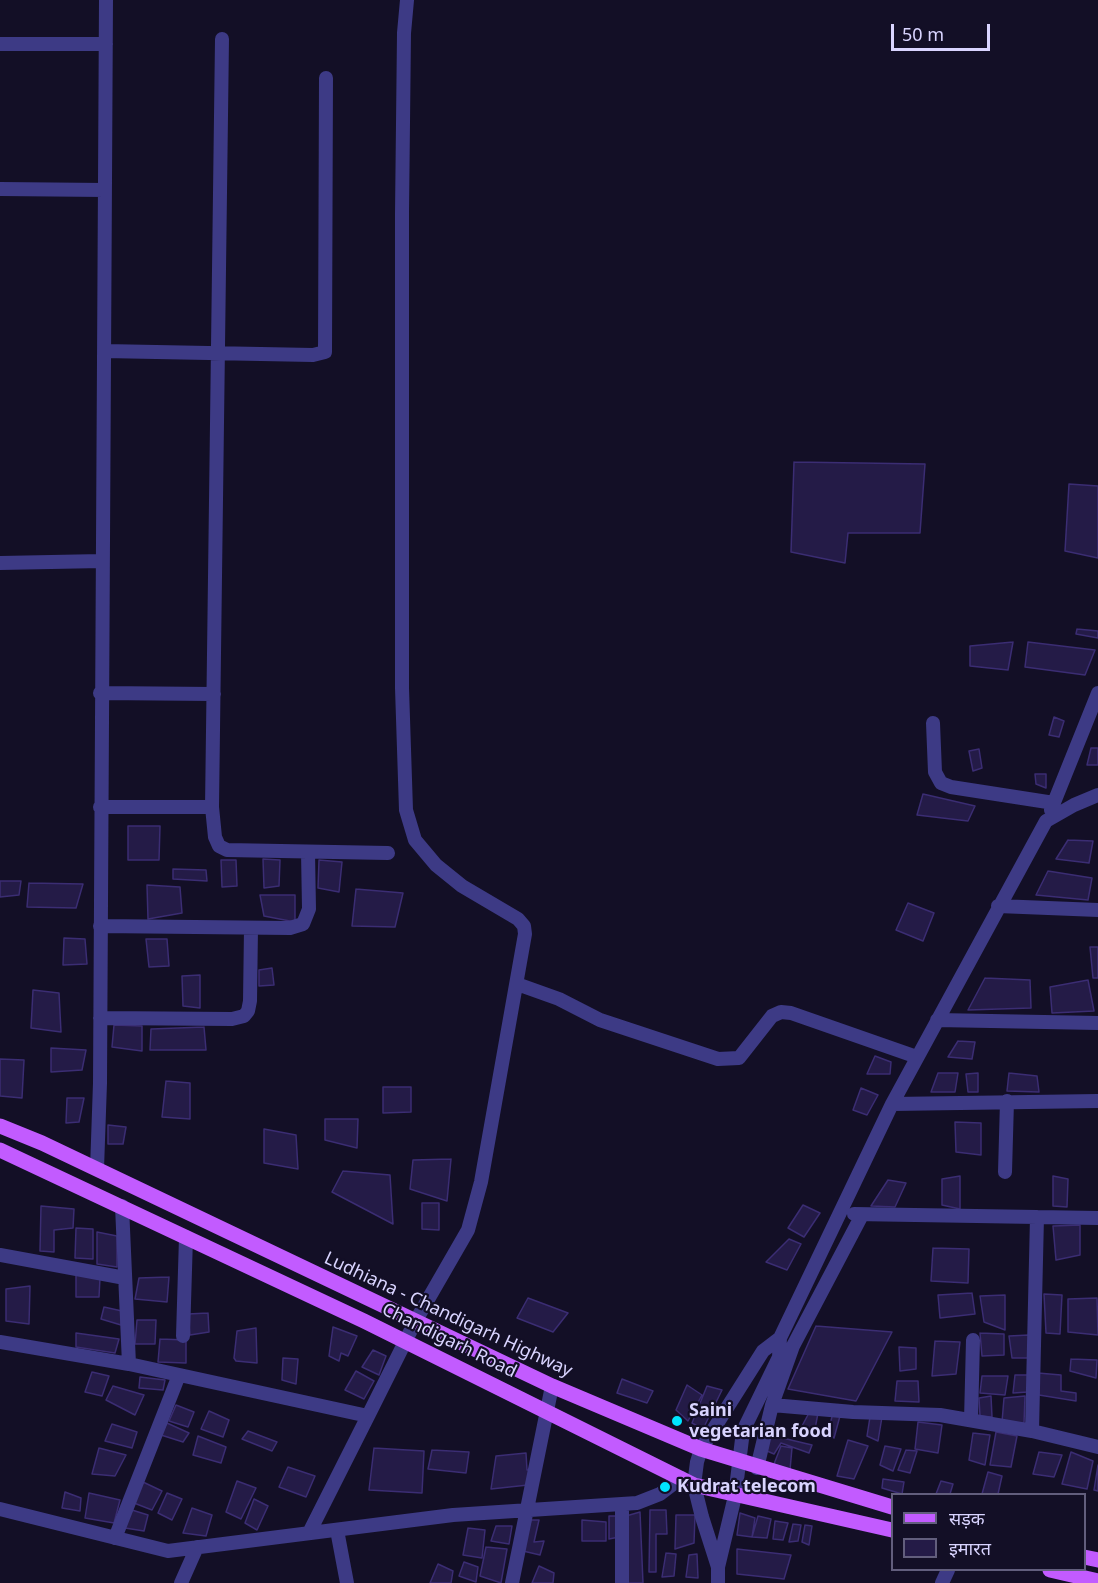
<!DOCTYPE html>
<meta charset="utf-8">
<style>
body{margin:0}
#map{position:relative;width:1098px;height:1583px;overflow:hidden;background:#130f26;font-family:"Noto Sans","Noto Sans Devanagari",sans-serif}
canvas{display:block}
.legend{position:absolute;left:891px;top:1493px;width:195px;height:78px;box-sizing:border-box;background:#130f26;border:2px solid #625e7d;margin:0;padding:8px 10px;list-style:none;font-size:18px;color:#d9d4ff}
.legend li{display:flex;align-items:center;gap:12px;height:30px}
.legend b{width:30px;border:2px solid #625e7d}
.scale{position:absolute;left:891px;top:24px;width:99px;height:27px;box-sizing:border-box;border:3px solid #d9d4ff;border-top:0;padding-left:8px;font-size:18px;line-height:21px;white-space:nowrap;color:#d9d4ff;-webkit-text-stroke:4px #130f26;paint-order:stroke}
</style>
<div id="map">
<canvas width="1098" height="1583"></canvas>
<ul class="legend">
<li><b style="height:8px;background:#c25bff"></b>सड़क</li>
<li><b style="height:16px;background:#241b47"></b>इमारत</li>
</ul>
<div class="scale">50 m</div>
</div>
<script>
const c = document.querySelector('canvas').getContext('2d');
c.lineJoin = 'round';
function fill(path, color) {
  c.fillStyle = color;
  c.fill(path, 'evenodd');
}
function poly(rows) {
  const path = new Path2D();
  for (const r of rows) {
    path.moveTo(r[0], r[1]);
    for (let i = 2; i < r.length; i += 2) path.lineTo(r[i], r[i + 1]);
  }
  return path;
}
function strokePath(path, color, width, dash) {
  c.strokeStyle = color;
  c.lineWidth = width;
  c.lineCap = dash ? 'butt' : 'round';
  c.setLineDash(dash || []);
  c.stroke(path);
}
function write(font, color, halo, rows, align = 'center') {
  c.font = font + ' "Noto Sans",sans-serif';
  c.lineWidth = 4.5;
  c.setLineDash([]);
  c.textBaseline = 'middle';
  c.strokeStyle = halo;
  c.fillStyle = color;
  for (const [text, x, y, turn = 0] of rows) {
    c.save();
    c.translate(x, y);
    c.rotate((+turn || 0) * Math.PI / 180);
    c.textAlign = isNaN(turn) ? turn : align;
    if (halo) c.strokeText(text, 0, 0);
    c.fillText(text, 0, 0);
    c.restore();
  }
}
const building = poly([
 [794,462,925,464,920,533,848,533,845,563,791,552,794,462],
 [1069,484,1098,486,1098,558,1065,551,1069,484],
 [1077,629,1098,631,1098,638,1076,634,1077,629],
 [1013,642,1008,670,970,666,970,646,1013,642],
 [1028,642,1095,650,1085,675,1025,667,1028,642],
 [1054,717,1064,721,1059,737,1049,735,1054,717],
 [1091,748,1098,748,1098,765,1087,765,1091,748],
 [979,749,982,768,973,771,969,751,979,749],
 [1035,774,1046,774,1046,788,1036,784,1035,774],
 [923,794,975,806,968,821,917,815,923,794],
 [128,826,160,826,159,860,128,860,128,826],
 [1068,840,1093,841,1089,863,1056,859,1068,840],
 [263,859,280,860,279,886,264,888,263,859],
 [221,860,236,860,237,886,222,887,221,860],
 [319,860,342,862,339,892,318,888,319,860],
 [173,869,206,870,207,881,173,879,173,869],
 [1048,871,1092,878,1088,900,1036,895,1048,871],
 [0,881,21,881,19,895,0,897,0,881],
 [29,883,83,884,76,908,27,907,29,883],
 [147,885,180,887,182,913,148,919,147,885],
 [356,889,403,893,395,927,352,926,356,889],
 [260,895,295,895,295,922,264,916,260,895],
 [908,903,934,913,923,941,896,930,908,903],
 [64,938,85,939,87,964,63,965,64,938],
 [146,939,167,939,169,966,149,967,146,939],
 [1090,947,1098,947,1098,978,1093,978,1090,947],
 [272,968,274,985,259,986,259,970,272,968],
 [200,975,200,1008,183,1006,182,976,200,975],
 [985,978,1030,980,1031,1008,968,1010,985,978],
 [1088,980,1094,1011,1052,1013,1050,987,1088,980],
 [33,990,59,993,61,1032,31,1028,33,990],
 [114,1025,142,1026,142,1051,112,1047,114,1025],
 [204,1027,206,1050,150,1050,151,1029,204,1027],
 [958,1041,975,1042,972,1059,948,1057,958,1041],
 [51,1048,86,1050,82,1070,51,1072,51,1048],
 [875,1056,891,1062,890,1074,867,1074,875,1056],
 [0,1059,24,1060,22,1098,0,1096,0,1059],
 [938,1073,958,1073,955,1092,931,1092,938,1073],
 [978,1073,978,1092,968,1092,966,1074,978,1073],
 [1009,1073,1037,1076,1039,1092,1007,1091,1009,1073],
 [166,1081,190,1083,190,1119,162,1117,166,1081],
 [383,1087,411,1087,411,1112,383,1113,383,1087],
 [861,1088,878,1095,867,1115,853,1110,861,1088],
 [67,1098,84,1098,79,1122,66,1123,67,1098],
 [325,1119,358,1119,357,1148,325,1140,325,1119],
 [955,1122,981,1123,981,1155,956,1152,955,1122],
 [108,1125,126,1127,123,1144,108,1144,108,1125],
 [264,1129,296,1135,298,1169,264,1163,264,1129],
 [451,1159,447,1201,410,1189,413,1160,451,1159],
 [343,1171,390,1175,393,1224,332,1192,343,1171],
 [960,1176,960,1209,942,1205,942,1179,960,1176],
 [1053,1176,1068,1179,1067,1207,1053,1206,1053,1176],
 [888,1180,906,1183,895,1207,871,1206,888,1180],
 [422,1203,439,1203,439,1230,422,1229,422,1203],
 [803,1205,820,1213,804,1237,788,1228,803,1205],
 [41,1206,74,1209,73,1228,54,1230,54,1252,40,1251,41,1206],
 [1080,1225,1080,1255,1056,1260,1053,1226,1080,1225],
 [76,1228,93,1229,93,1259,75,1258,76,1228],
 [97,1232,117,1236,117,1267,97,1264,97,1232],
 [789,1239,801,1244,787,1270,766,1262,789,1239],
 [933,1248,969,1249,968,1283,931,1281,933,1248],
 [76,1274,100,1278,99,1297,76,1297,76,1274],
 [169,1277,167,1302,135,1299,139,1278,169,1277],
 [30,1286,29,1324,6,1321,6,1289,30,1286],
 [972,1293,975,1314,940,1318,938,1295,972,1293],
 [1044,1294,1062,1295,1060,1334,1046,1333,1044,1294],
 [1005,1295,1005,1330,984,1322,980,1296,1005,1295],
 [528,1298,568,1313,553,1332,517,1318,528,1298],
 [1097,1298,1098,1335,1068,1332,1068,1299,1097,1298],
 [104,1307,122,1311,121,1325,101,1319,104,1307],
 [208,1313,209,1332,190,1335,188,1314,208,1313],
 [137,1320,156,1320,155,1344,135,1344,137,1320],
 [816,1326,892,1332,856,1401,788,1389,816,1326],
 [333,1327,357,1336,348,1356,341,1353,339,1361,329,1356,333,1327],
 [256,1328,257,1363,236,1361,234,1358,237,1331,256,1328],
 [76,1333,119,1339,115,1353,76,1347,76,1333],
 [980,1333,1004,1334,1004,1355,982,1356,980,1333],
 [1029,1335,1029,1358,1012,1358,1009,1336,1029,1335],
 [160,1339,186,1340,186,1363,158,1362,160,1339],
 [935,1341,960,1342,956,1374,932,1376,935,1341],
 [899,1347,916,1348,916,1369,900,1371,899,1347],
 [373,1350,386,1356,379,1375,362,1367,373,1350],
 [283,1358,298,1359,296,1384,282,1380,283,1358],
 [1071,1359,1097,1360,1096,1378,1070,1371,1071,1359],
 [356,1371,374,1381,364,1399,345,1390,356,1371],
 [92,1372,109,1376,102,1396,85,1392,92,1372],
 [1038,1373,1061,1375,1061,1391,1076,1393,1076,1401,1039,1395,1038,1373],
 [1015,1375,1028,1375,1028,1392,1013,1393,1015,1375],
 [982,1376,1008,1376,1005,1395,980,1393,982,1376],
 [140,1377,165,1380,163,1390,139,1388,140,1377],
 [622,1379,653,1391,647,1403,617,1393,622,1379],
 [897,1381,918,1381,919,1402,895,1401,897,1381],
 [687,1385,702,1395,688,1421,676,1410,687,1385],
 [113,1386,144,1395,135,1415,106,1400,113,1386],
 [707,1386,722,1390,703,1429,692,1423,707,1386],
 [991,1396,992,1417,980,1416,979,1398,991,1396],
 [1025,1396,1024,1423,1002,1422,1004,1398,1025,1396],
 [176,1405,194,1412,188,1427,169,1421,176,1405],
 [209,1411,229,1420,223,1437,201,1429,209,1411],
 [810,1411,818,1413,815,1429,802,1426,810,1411],
 [833,1413,840,1416,834,1438,828,1432,833,1413],
 [870,1417,882,1417,878,1441,867,1436,870,1417],
 [918,1422,942,1425,938,1453,915,1449,918,1422],
 [167,1423,189,1433,183,1442,161,1435,167,1423],
 [112,1424,137,1432,132,1448,105,1441,112,1424],
 [248,1431,277,1442,272,1451,242,1439,248,1431],
 [996,1432,1017,1436,1011,1467,990,1465,996,1432],
 [973,1433,990,1435,985,1465,969,1460,973,1433],
 [770,1435,812,1445,809,1453,781,1443,774,1454,767,1451,770,1435],
 [198,1436,226,1447,221,1463,193,1455,198,1436],
 [848,1440,868,1446,854,1479,837,1476,848,1440],
 [781,1446,792,1448,790,1470,774,1464,781,1446],
 [885,1446,901,1449,893,1471,880,1465,885,1446],
 [99,1448,126,1455,115,1476,92,1474,99,1448],
 [374,1448,424,1451,422,1493,369,1490,374,1448],
 [432,1450,469,1452,466,1473,428,1469,432,1450],
 [906,1450,917,1451,910,1473,898,1470,906,1450],
 [1039,1452,1062,1455,1054,1477,1033,1474,1039,1452],
 [1071,1452,1093,1461,1087,1489,1062,1484,1071,1452],
 [526,1453,527,1470,532,1470,528,1485,491,1489,496,1456,526,1453],
 [1098,1465,1098,1491,1094,1490,1098,1465],
 [288,1467,315,1476,306,1497,279,1487,288,1467],
 [988,1472,1002,1476,998,1494,982,1494,988,1472],
 [883,1479,904,1482,902,1494,882,1488,883,1479],
 [237,1481,256,1488,241,1519,226,1512,237,1481],
 [941,1481,953,1484,950,1494,936,1494,941,1481],
 [143,1482,162,1491,152,1510,134,1503,143,1482],
 [65,1492,81,1498,80,1511,62,1508,65,1492],
 [89,1493,120,1500,114,1523,85,1518,89,1493],
 [167,1493,182,1499,172,1520,158,1513,167,1493],
 [254,1499,268,1506,257,1530,245,1523,254,1499],
 [192,1508,212,1515,206,1536,183,1533,192,1508],
 [132,1510,148,1515,144,1531,125,1528,132,1510],
 [650,1510,666,1510,667,1534,656,1534,656,1572,649,1572,650,1510],
 [640,1512,643,1583,628,1583,626,1516,640,1512],
 [740,1513,755,1518,752,1537,737,1535,740,1513],
 [676,1515,695,1515,694,1543,675,1549,676,1515],
 [609,1516,618,1516,619,1537,609,1539,609,1516],
 [758,1516,771,1519,767,1538,752,1537,758,1516],
 [531,1520,539,1520,534,1542,544,1541,540,1555,523,1551,531,1520],
 [582,1520,606,1522,606,1541,582,1541,582,1520],
 [775,1521,788,1523,783,1540,773,1539,775,1521],
 [793,1524,801,1525,798,1541,789,1542,793,1524],
 [805,1525,812,1526,809,1545,802,1542,805,1525],
 [496,1526,512,1526,509,1544,491,1541,496,1526],
 [468,1528,485,1530,482,1558,463,1555,468,1528],
 [486,1547,507,1549,501,1583,480,1576,486,1547],
 [737,1549,791,1555,784,1579,737,1574,737,1549],
 [666,1553,676,1554,674,1576,662,1577,666,1553],
 [697,1554,698,1578,686,1577,689,1555,697,1554],
 [464,1562,478,1567,476,1582,459,1576,464,1562],
 [438,1564,453,1571,451,1583,430,1583,438,1564],
 [539,1566,554,1573,553,1583,532,1583,539,1566]
]);
const minor = poly([
 [222,39,212,807,215,837,219,846,227,850,388,853],
 [0,44,106,44],
 [0,189,105,190],
 [104,351,313,355,325,352,326,78],
 [0,563,102,561],
 [100,693,214,694],
 [933,723,935,772,941,783,951,787,1054,803],
 [100,807,212,807],
 [1051,810,1098,693],
 [998,906,1098,910],
 [100,926,290,928,303,924,309,909,308,852],
 [517,984,559,999,600,1020,718,1059,739,1058,772,1016,781,1012,791,1013,917,1057],
 [100,1018,232,1019,244,1016,248,1011,250,1001,251,928],
 [937,1020,1098,1023],
 [892,1104,1098,1101],
 [97,1169,100,1083,106,0],
 [1005,1172,1007,1101],
 [122,1206,129,1364],
 [854,1214,1098,1218],
 [0,1255,125,1278],
 [183,1336,186,1237],
 [0,1342,129,1364,368,1416,415,1322,468,1230,481,1182,525,934,524,926,518,919,462,886,436,865,415,840,406,810,402,688,402,213,404,33,407,0],
 [772,1405,853,1412,940,1415,1032,1431,1098,1447],
 [971,1420,973,1340],
 [1032,1431,1037,1217],
 [757,1468,772,1405,793,1346,862,1215],
 [622,1504,622,1583],
 [0,1509,168,1551,453,1515,637,1503,660,1494,681,1478],
 [337,1530,347,1583],
 [309,1533,368,1416],
 [115,1538,179,1375],
 [718,1567,735,1496,743,1431,779,1357,780,1338,892,1104,1046,821,1074,805,1098,795],
 [181,1583,197,1547],
 [512,1583,552,1386],
 [718,1583,718,1567,702,1517,694,1485,697,1462,701,1449,763,1351,780,1338],
 [942,1583,948,1570]
]);
const major = poly([
 [0,1126,42,1143,552,1386,701,1449,892,1507],
 [0,1150,364,1321,694,1485,892,1530],
 [1084,1557,1098,1560],
 [1050,1570,1098,1581]
]);
const markers = [
 [677,1421,6,"#00e5ff"],
 [665,1487,6,"#00e5ff"]
];
const streetNames = [
 ["Ludhiana - Chandigarh Highway",448,1315,25],
 ["Chandigarh Road",449,1341,26]
];
const poiNames = [
 ["Saini",689,1411],
 ["vegetarian food",689,1432],
 ["Kudrat telecom",677,1487]
];
fill(building, '#241b47');
strokePath(building, '#3b2d73', 1.5);
strokePath(minor, '#3d3a85', 14);
strokePath(major, '#c25bff', 15);
for (const [x, y, r, color] of markers) {
  const dot = new Path2D();
  dot.arc(x, y, r, 0, 2 * Math.PI);
  c.fillStyle = color;
  c.fill(dot);
  strokePath(dot, '#130f26', 2);
}
write('18px', '#d9d4ff', '#130f26', streetNames);
write('bold 18px', '#d9d4ff', '#130f26', poiNames, 'left');
</script>
